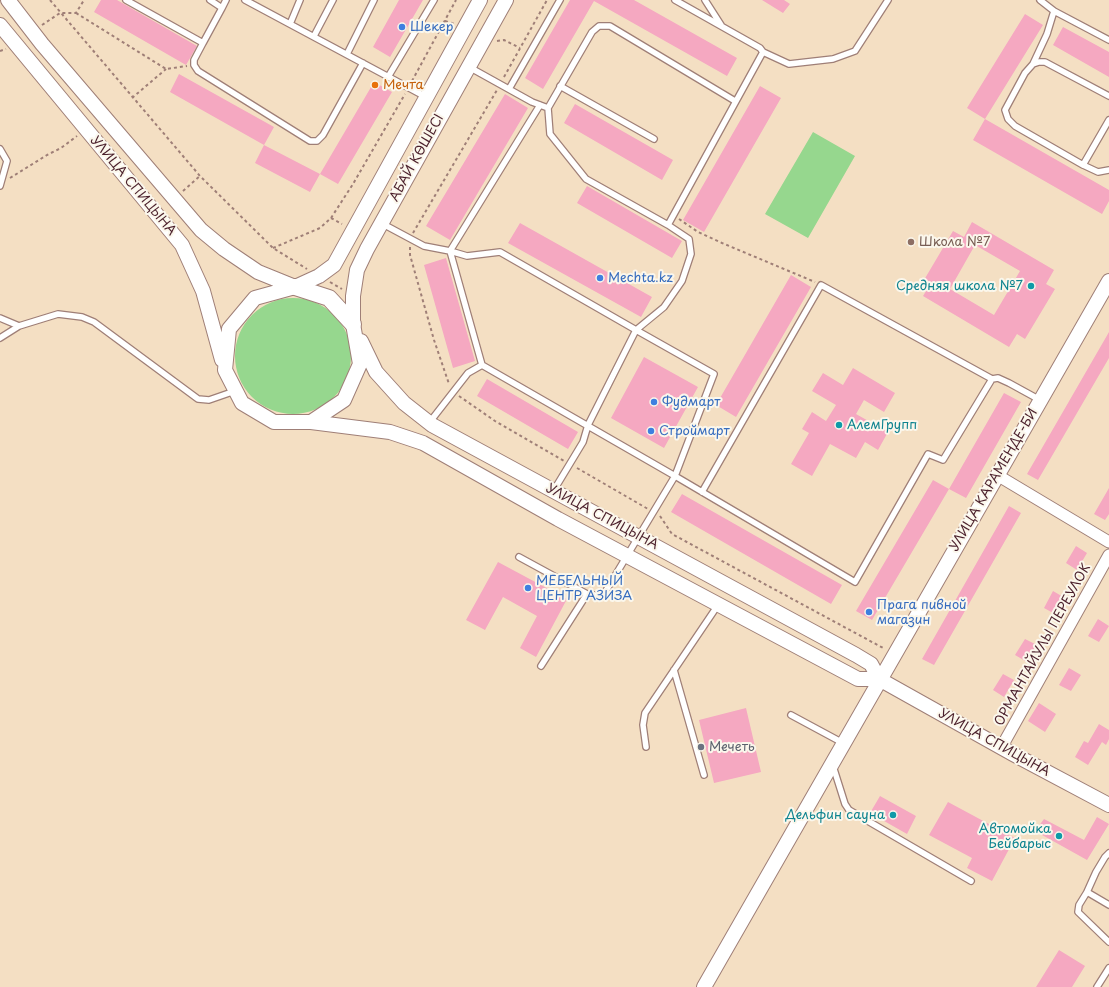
<!DOCTYPE html>
<meta charset="utf-8">
<style>
body{margin:0}
canvas{display:block;background:#f4dfc3}
</style>
<canvas width="1109" height="987"></canvas>
<script>
const c = document.querySelector('canvas').getContext('2d');
c.lineJoin = 'round';
function fill(path, color) {
  c.fillStyle = color;
  c.fill(path, 'evenodd');
}
function poly(rows) {
  const path = new Path2D();
  for (const r of rows) {
    if (r.length === 3) {
      path.moveTo(r[0] + r[2], r[1]);
      path.arc(r[0], r[1], r[2], 0, 2 * Math.PI);
      continue;
    }
    path.moveTo(r[0], r[1]);
    for (let i = 2; i < r.length; i += 2) path.lineTo(r[i], r[i + 1]);
  }
  return path;
}
function strokePath(path, color, width, dash) {
  c.strokeStyle = color;
  c.lineWidth = width;
  c.lineCap = dash ? 'butt' : 'round';
  c.setLineDash(dash || []);
  c.stroke(path);
}
function write(font, color, halo, rows, align = 'center') {
  c.font = font + ' "Playpen Sans",sans-serif';
  c.lineWidth = 4;
  c.setLineDash([]);
  c.textBaseline = 'middle';
  c.strokeStyle = halo;
  c.fillStyle = color;
  for (const [text, x, y, turn = 0] of rows) {
    c.save();
    c.translate(x, y);
    c.rotate((+turn || 0) * Math.PI / 180);
    c.textAlign = isNaN(turn) ? turn : align;
    if (halo) c.strokeText(text, 0, 0);
    c.fillText(text, 0, 0);
    c.restore();
  }
}
const green = poly([
 [813,132,855,156,808,238,765,214],
 [293,356,58]
]);
const building = poly([
 [101,0,117,0,197,46,186,65,94,12],
 [399,0,423,0,390,57,373,47],
 [570,0,634,0,737,58,727,76,594,1,543,89,525,78],
 [762,0,784,0,790,4,783,13],
 [1025,14,1043,25,985,119,967,108],
 [1063,27,1109,52,1109,77,1053,45],
 [179,74,274,127,264,145,170,92],
 [374,82,392,92,338,184,320,174],
 [760,86,781,98,704,232,683,220],
 [505,94,528,108,450,240,426,226],
 [575,104,673,160,662,180,564,123],
 [985,119,1109,190,1109,201,1102,214,973,140],
 [264,145,320,174,310,192,255,163],
 [587,186,682,241,672,258,577,203],
 [972,222,1054,270,1046,284,1055,289,1025,339,1017,334,1009,347,923,296,931,283,924,280,953,231,964,237],
 [975,245,1020,271,994,315,950,289],
 [520,223,652,297,641,317,508,243],
 [446,258,475,361,453,368,424,265],
 [791,275,811,287,736,417,716,405],
 [1109,332,1109,358,1038,480,1027,474],
 [644,357,698,387,664,448,611,418],
 [853,368,895,393,884,412,864,400,856,414,888,432,878,450,865,442,856,458,830,444,812,476,791,464,809,433,802,429,812,412,826,421,836,405,812,391,823,373,843,385],
 [487,379,578,432,568,449,477,396],
 [1004,393,1021,402,966,498,949,489],
 [933,480,949,489,872,620,856,611],
 [1109,488,1109,514,1105,520,1094,514],
 [682,494,842,585,831,604,671,512],
 [1009,506,1021,513,934,665,922,659],
 [1076,546,1087,553,1077,570,1066,563],
 [498,562,567,599,536,657,520,648,537,616,503,597,485,630,466,620],
 [1053,591,1065,598,1055,614,1044,608],
 [1098,619,1109,626,1099,642,1088,636],
 [1025,639,1037,645,1027,662,1015,655],
 [1069,668,1081,675,1071,691,1059,685],
 [1003,674,1014,680,1004,697,993,690],
 [1039,703,1056,714,1045,732,1028,721],
 [746,708,761,772,714,783,699,720],
 [1099,724,1109,730,1109,739,1106,745,1102,742,1088,765,1075,757,1084,741,1088,743],
 [880,796,916,816,907,834,870,813],
 [948,802,1015,838,992,881,967,868,972,858,929,835],
 [1097,817,1109,824,1087,860,1035,831,1044,819,1084,840],
 [1059,950,1085,966,1072,987,1036,987]
]);
const path = poly([
 [50,0,200,176,273,248,307,269],
 [76,13,166,69,187,66],
 [445,21,455,24],
 [42,25,60,13,76,13,84,0],
 [497,41,504,40,520,48],
 [0,51,6,49],
 [504,77,547,0],
 [412,81,456,0],
 [132,98,166,69],
 [10,178,47,155,61,148,77,136],
 [183,191,200,176],
 [331,218,342,224],
 [679,219,698,232,722,243,815,282],
 [413,233,497,90],
 [410,247,410,255,434,340,449,384],
 [273,248,320,228,331,218,353,184,405,94],
 [330,282,342,289],
 [459,396,495,421,564,461],
 [577,468,648,509],
 [660,516,672,534,885,649]
]);
const service = poly([
 [126,0,203,43,194,60,194,65,198,71,310,141,317,141,323,135,363,63],
 [210,0,222,8,226,0],
 [245,0,426,97],
 [675,0,760,48,763,52,668,225,586,179,550,134,548,108,592,32,599,26,610,26,735,101],
 [705,0,721,25],
 [1054,11,1109,40],
 [290,24,300,0],
 [314,36,333,0],
 [203,43,222,8],
 [763,52,789,64,833,59,855,51,888,0],
 [347,54,374,0],
 [1033,64,1047,34,1054,11,1040,0],
 [469,67,532,102,548,108],
 [388,77,434,0],
 [560,86,654,139],
 [509,89,560,0],
 [1109,96,1045,62,1039,62,1033,64,1025,73,1005,110,1008,119,1015,126,1083,165,1098,172,1109,170],
 [0,149,7,161,0,186],
 [1083,165,1109,120],
 [381,223,424,246,450,251,540,105],
 [668,225,689,239,691,254,682,281,664,307,636,330,714,374,675,476,855,582,928,454,943,460,992,379,998,378,1009,383,1040,400],
 [450,251,482,365,675,476,604,594,601,596,587,594,519,557],
 [450,251,467,256,500,252,636,330,588,425,583,442,554,490],
 [0,318,19,326],
 [0,338,19,326,58,314,82,317,94,322,198,399,209,400,235,391],
 [429,423,468,373,482,365],
 [702,492,821,285,992,379],
 [541,666,587,594],
 [674,670,704,775],
 [791,715,843,743],
 [646,747,643,725,645,713,718,605],
 [833,766,845,804,849,810,971,881],
 [1109,853,1105,857,1096,872,1087,892,1109,905],
 [1087,892,1079,905,1078,912,1109,942],
 [1097,987,1109,968]
]);
const minor = poly([
 [997,475,1109,542],
 [1001,748,1109,555]
]);
const tertiary = poly([
 [8,0,42,44,201,230,224,249,258,272,295,287],
 [480,0,334,265,319,276,295,287,255,298,229,329,225,370,242,403,274,422,311,422,344,400,360,364,353,324,353,296,357,270,367,249,506,0],
 [0,25,182,245,203,291,222,360],
 [361,341,376,372,404,403,432,425,856,655,871,664,879,679,1013,754,1109,805],
 [311,422,390,432,423,443,558,519,858,679,879,679],
 [704,987,1109,281]
]);
const secondary = poly([
 [295,287,329,298,353,324]
]);
const markers = [
 [402,27,4,"#3f7fe0"],
 [375,85,4,"#e8710a"],
 [911,242,4,"#8d6e63"],
 [600,278,4,"#3f7fe0"],
 [1031,286,4,"#0f9aa8"],
 [654,402,4,"#3f7fe0"],
 [839,425,4,"#0f9aa8"],
 [651,431,4,"#3f7fe0"],
 [528,588,4,"#3f7fe0"],
 [869,612,4,"#3f7fe0"],
 [701,747,4,"#6b7280"],
 [893,815,4,"#0f9aa8"],
 [1059,836,4,"#0f9aa8"]
];
const shopNames = [
 ["Шекер",410,27],
 ["Mechta.kz",608,278],
 ["Фудмарт",662,402],
 ["Строймарт",659,431],
 ["МЕБЕЛЬНЫЙ",536,581],
 ["ЦЕНТР АЗИЗА",536,596],
 ["Прага пивной",877,605],
 ["магазин",877,620]
];
const foodNames = [
 ["Мечта",383,85]
];
const streetNames = [
 ["АБАЙ КӨШЕСІ",417,158,-61],
 ["УЛИЦА СПИЦЫНА",133,186,50],
 ["УЛИЦА КАРАМЕНДЕ-БИ",994,480,-60],
 ["УЛИЦА СПИЦЫНА",602,517,28],
 ["ОРМАНТАЙУЛЫ ПЕРЕУЛОК",1043,645,-61],
 ["УЛИЦА СПИЦЫНА",994,743,29]
];
const educationNames = [
 ["Школа №7",919,242]
];
const cultureNames = [
 ["Средняя школа №7",1023,286],
 ["АлемГрупп",847,425,"left"],
 ["Дельфин сауна",885,815],
 ["Автомойка",1051,829],
 ["Бейбарыс",1051,844]
];
const worshipNames = [
 ["Мечеть",709,747]
];
fill(green, '#96d78e');
fill(building, '#f5a8c1');
strokePath(service, '#9f7f77', 8);
strokePath(minor, '#9f7f77', 13);
strokePath(tertiary, '#9f7f77', 16);
strokePath(secondary, '#9f7f77', 18);
strokePath(path, '#9f7f77', 2, [3, 3]);
strokePath(service, '#fff', 5.5);
strokePath(minor, '#fff', 11);
strokePath(tertiary, '#fff', 14);
strokePath(secondary, '#fff', 16);
for (const [x, y, r, color] of markers) {
  const dot = new Path2D();
  dot.arc(x, y, r, 0, 2 * Math.PI);
  c.fillStyle = color;
  c.fill(dot);
  strokePath(dot, '#fbf7ec', 1.5);
}
write('13px', '#366cbe', '#fbf7ec', shopNames, 'left');
write('13px', '#c56008', '#fbf7ec', foodNames, 'left');
write('13px', '#4a1f2b', '#fbf7ec', streetNames);
write('13px', '#785e54', '#fbf7ec', educationNames, 'left');
write('13px', '#0d838f', '#fbf7ec', cultureNames, 'right');
write('13px', '#5b616d', '#fbf7ec', worshipNames, 'left');
</script>
